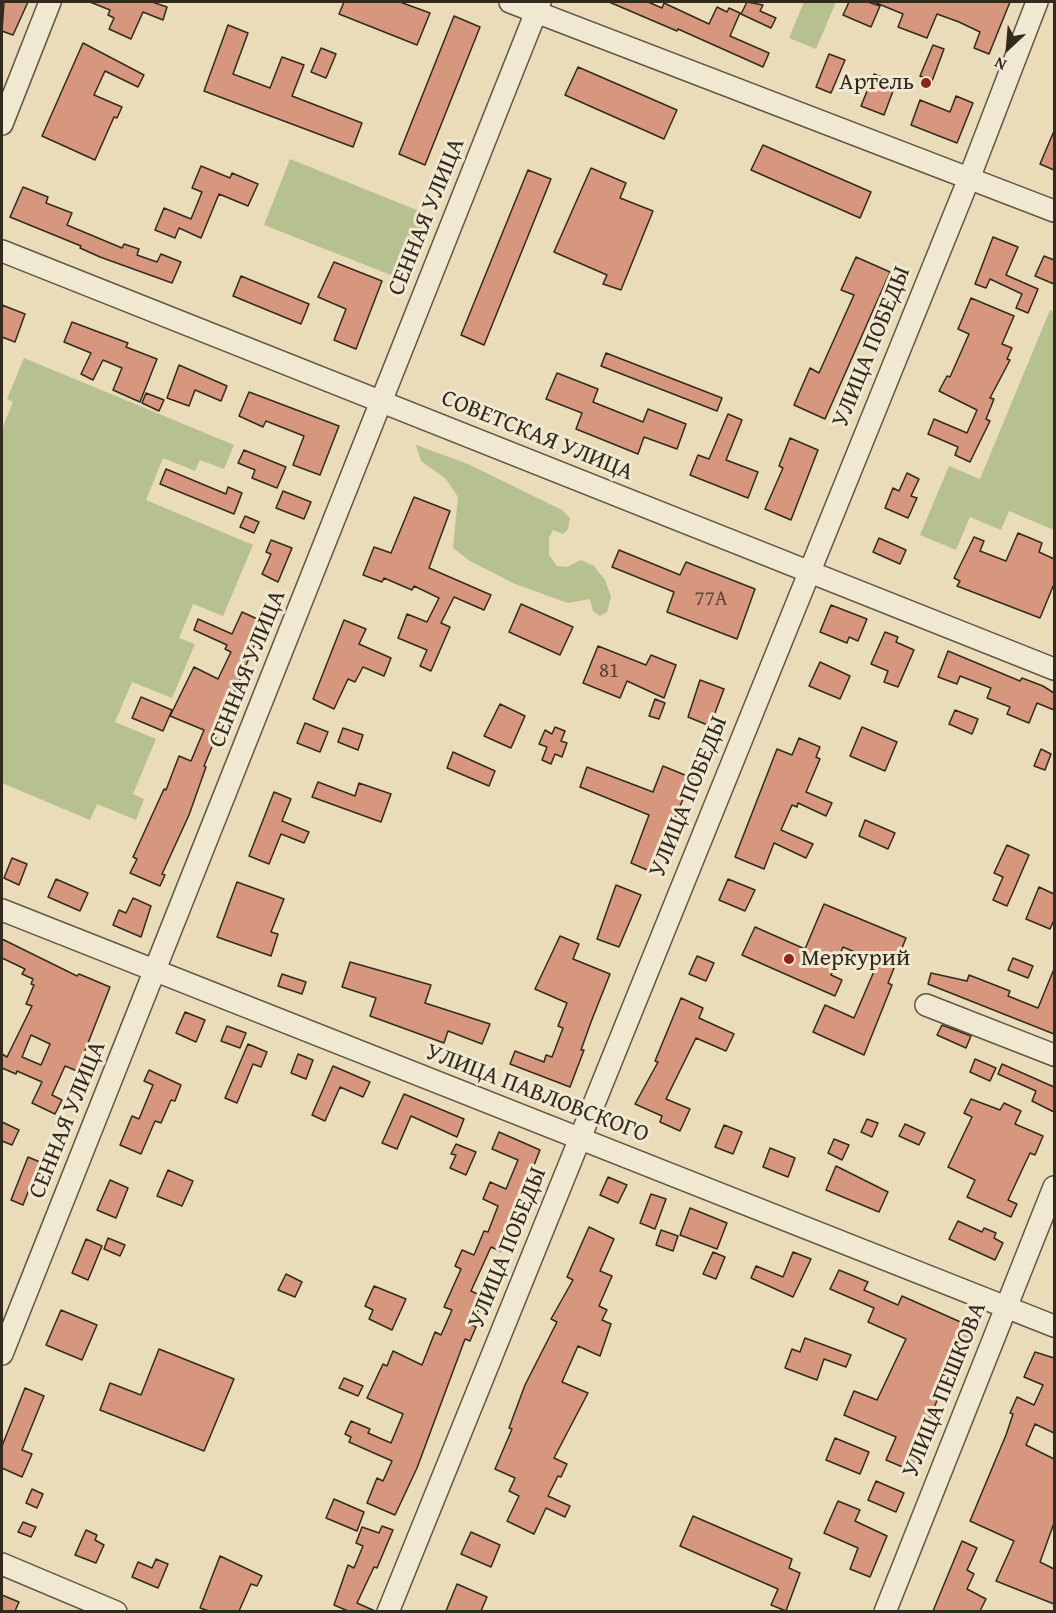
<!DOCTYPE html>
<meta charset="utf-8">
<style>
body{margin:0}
#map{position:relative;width:1056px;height:1613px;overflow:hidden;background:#eadbb9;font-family:"Gentium Book Plus",serif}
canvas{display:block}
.frame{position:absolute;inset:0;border:3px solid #332a1e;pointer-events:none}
.north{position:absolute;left:978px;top:18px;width:60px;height:60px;-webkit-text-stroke:4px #f1e8d2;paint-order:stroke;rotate:206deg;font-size:16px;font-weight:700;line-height:24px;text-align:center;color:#332a1e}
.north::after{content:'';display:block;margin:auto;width:21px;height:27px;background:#332a1e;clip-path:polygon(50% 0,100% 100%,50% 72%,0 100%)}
</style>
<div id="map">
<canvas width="1056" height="1613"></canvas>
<div class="frame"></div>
<div class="north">N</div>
</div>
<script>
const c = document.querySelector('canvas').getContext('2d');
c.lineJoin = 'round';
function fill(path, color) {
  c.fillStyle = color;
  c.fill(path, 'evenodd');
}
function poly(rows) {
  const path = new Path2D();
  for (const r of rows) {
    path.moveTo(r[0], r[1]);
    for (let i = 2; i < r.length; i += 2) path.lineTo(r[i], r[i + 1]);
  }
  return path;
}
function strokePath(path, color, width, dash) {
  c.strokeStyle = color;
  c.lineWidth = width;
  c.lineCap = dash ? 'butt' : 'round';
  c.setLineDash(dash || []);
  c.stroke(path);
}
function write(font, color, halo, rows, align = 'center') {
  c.font = font + ' "Gentium Book Plus",serif';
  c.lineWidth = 6;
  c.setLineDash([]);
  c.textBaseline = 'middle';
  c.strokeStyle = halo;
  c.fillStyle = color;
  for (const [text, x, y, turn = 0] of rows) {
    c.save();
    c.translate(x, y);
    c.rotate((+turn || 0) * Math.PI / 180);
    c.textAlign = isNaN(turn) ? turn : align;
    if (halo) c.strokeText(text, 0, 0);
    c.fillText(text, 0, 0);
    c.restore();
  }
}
const green = poly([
 [804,2,836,2,816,49,789,38],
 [290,159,427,214,401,279,264,225],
 [1050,310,1054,312,1054,530,1009,511,1001,530,970,517,956,550,920,535,949,466,980,479],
 [24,358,234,445,224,469,200,460,195,471,163,458,146,500,253,545,223,616,193,604,179,638,195,644,172,698,132,682,115,722,156,739,133,794,144,799,136,820,97,804,90,820,2,783,2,429,13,402,7,399],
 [416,445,468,464,562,510,570,518,568,529,563,534,553,530,549,538,549,555,557,566,567,567,581,560,594,566,605,580,611,597,607,612,600,616,593,611,590,599,568,603,515,584,470,561,453,548,458,497,446,479,421,461]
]);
const building = poly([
 [4,2,28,2,13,35,2,31,4,2],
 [90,2,152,2,167,7,163,20,143,12,131,39,109,29,114,18,108,15,110,10,90,2],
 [344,2,400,2,430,13,417,45,339,14,344,2],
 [609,2,648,2,662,8,664,3,709,24,717,7,727,12,729,8,740,13,730,36,769,53,763,67,678,29,677,31,609,2],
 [747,2,763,5,760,11,776,18,771,28,741,14,747,2],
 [849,2,868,2,880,6,871,27,843,15,849,2],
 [874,2,1010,2,989,54,974,48,980,32,959,22,937,14,927,38,898,27,903,14,874,2],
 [454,16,480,27,425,165,399,154,454,16],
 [228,25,248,33,233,74,270,88,282,57,304,65,292,96,362,123,353,147,204,91,228,25],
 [83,43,144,75,138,87,105,71,94,95,122,107,117,118,114,117,95,160,42,136,83,43],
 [933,45,944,49,932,81,920,76,933,45],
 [321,48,336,54,326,78,311,72,321,48],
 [829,54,845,60,831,93,816,87,829,54],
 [578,67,677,110,664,139,565,95,578,67],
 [874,74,896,83,884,115,861,106,874,74],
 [956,96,973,103,957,143,911,125,920,100,950,112,956,96],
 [1054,131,1054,170,1040,164,1054,131],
 [763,145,871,192,860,218,751,170,763,145],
 [201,166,230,178,232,173,258,184,248,206,219,194,201,238,179,228,175,238,155,230,164,208,191,219,202,192,192,188,201,166],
 [591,168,626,183,620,198,653,211,621,290,603,284,607,275,554,252,591,168],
 [528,170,551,179,484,345,461,335,528,170],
 [23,187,48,197,46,203,72,213,67,225,122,248,124,244,139,249,137,255,157,262,161,254,181,262,172,283,100,257,80,248,81,246,10,217,23,187],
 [993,237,1018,247,1006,275,1038,289,1028,313,1016,308,1022,294,990,279,986,288,975,284,993,237],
 [1044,256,1054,260,1054,284,1035,276,1044,256],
 [856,257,890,272,825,419,794,405,810,368,819,373,854,295,841,290,856,257],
 [334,262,382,281,356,349,334,340,346,309,318,297,334,262],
 [241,276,309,304,301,324,233,296,241,276],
 [971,298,1014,316,1002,344,1012,348,1007,359,1010,360,990,398,994,399,986,419,990,421,970,462,955,455,958,447,928,434,934,419,967,433,977,410,939,391,947,376,950,377,969,334,958,329,971,298],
 [2,305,25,314,15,342,2,337,2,305],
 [72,322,128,343,126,347,157,359,140,402,113,390,122,368,103,360,93,380,81,374,91,353,64,342,72,322],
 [606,353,722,398,717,411,601,366,606,353],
 [179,365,227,386,221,401,195,390,189,406,167,398,179,365],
 [557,373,598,389,593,402,643,422,648,409,686,424,677,449,644,437,638,454,576,429,582,413,546,399,557,373],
 [249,392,339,426,320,475,293,465,304,436,266,421,263,427,239,416,249,392],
 [146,393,164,400,159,411,142,403,146,393],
 [728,414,742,420,726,460,758,472,748,498,690,475,698,455,709,459,728,414],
 [790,438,818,450,791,520,765,509,783,468,779,466,790,438],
 [244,450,286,467,277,488,252,478,255,470,238,463,244,450],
 [166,469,226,494,228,487,242,493,234,514,160,484,166,469],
 [907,473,919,479,911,496,917,498,908,518,885,508,893,488,899,491,907,473],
 [283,491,311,502,304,519,276,508,283,491],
 [414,497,450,511,429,568,491,595,484,610,454,597,441,623,450,627,431,671,420,666,427,650,398,638,407,614,427,622,439,598,414,586,412,590,384,578,382,582,363,575,374,547,391,553,414,497],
 [245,516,259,522,254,533,240,527,245,516],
 [1018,533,1042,543,1039,552,1054,559,1054,584,1040,618,957,586,960,581,954,578,974,537,984,541,980,551,1006,561,1018,533],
 [879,538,906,550,900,564,873,552,879,538],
 [271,540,292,548,278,582,262,574,271,554,266,552,271,540],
 [619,550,680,575,686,562,755,589,737,639,667,612,674,592,612,567,619,550],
 [521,604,573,627,560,655,509,632,521,604],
 [831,605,867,619,858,641,849,637,847,643,820,632,831,605],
 [242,612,264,622,204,766,206,767,189,815,162,874,165,875,160,886,130,873,137,859,133,857,164,789,166,790,179,756,191,761,204,730,170,716,194,667,218,679,231,652,225,649,227,645,194,630,198,619,232,634,242,612],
 [344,620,366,629,359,644,391,658,384,676,363,667,355,682,348,679,334,709,313,699,344,620],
 [885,632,898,637,896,642,914,650,898,687,884,682,888,671,871,664,885,632],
 [598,646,646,665,651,655,676,665,664,698,627,681,620,698,583,683,598,646],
 [948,651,1020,681,1022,678,1043,686,1054,693,1054,710,1037,703,1029,723,1007,714,1010,707,987,698,991,688,960,676,957,684,938,677,948,651],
 [820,662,850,676,840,699,809,686,820,662],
 [700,680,724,689,710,726,688,717,700,680],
 [141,697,172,710,163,731,132,718,141,697],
 [655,699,665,703,659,719,649,716,655,699],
 [500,704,525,716,511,748,484,736,500,704],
 [955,710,978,719,972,734,949,724,955,710],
 [305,723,328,732,320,752,297,743,305,723],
 [555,727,565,731,561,741,567,743,562,757,555,754,551,764,542,760,547,747,539,744,545,730,552,734,555,727],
 [862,727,897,742,885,771,850,756,862,727],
 [343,728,363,735,358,750,338,742,343,728],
 [799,738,820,747,816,757,820,759,806,792,832,803,826,816,798,803,797,807,792,805,781,830,813,844,806,858,774,843,764,869,735,857,777,749,792,755,799,738],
 [1041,749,1051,754,1045,770,1034,766,1041,749],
 [453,752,495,771,489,786,447,768,453,752],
 [663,766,692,778,652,872,631,863,649,815,580,787,587,767,653,792,663,766],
 [318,782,355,796,359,783,391,794,381,822,312,797,318,782],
 [274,792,291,799,282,821,309,832,304,843,281,834,269,864,249,856,274,792],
 [865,820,895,833,888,849,859,836,865,820],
 [1007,845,1029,855,1007,906,993,900,1003,877,994,873,1007,845],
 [12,858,27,864,19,885,4,878,12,858],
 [56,879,88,893,80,911,48,897,56,879],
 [728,879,755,890,745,911,719,900,728,879],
 [237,882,284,899,271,932,278,934,271,956,217,937,237,882],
 [616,885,641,895,619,947,597,939,616,885],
 [1039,887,1054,894,1054,920,1050,929,1026,919,1039,887],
 [133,898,151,906,141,937,113,925,119,910,126,913,133,898],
 [824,904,906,938,888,983,892,985,864,1055,813,1032,825,1005,854,1018,878,962,843,947,831,975,842,980,835,996,742,955,755,927,805,949,824,904],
 [560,936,579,944,573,959,610,974,591,1022,581,1050,584,1050,570,1087,510,1064,515,1051,544,1062,546,1055,552,1057,563,1028,558,1026,567,1003,535,989,560,936],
 [2,939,77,976,79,974,110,987,77,1071,65,1066,52,1095,62,1100,55,1114,32,1103,42,1082,17,1071,16,1074,2,1068,2,1054,7,1057,32,1006,26,1004,34,985,31,984,33,979,22,974,25,969,2,958,2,939],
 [31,1035,50,1044,41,1065,22,1057,31,1035],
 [697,956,714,963,706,981,689,974,697,956],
 [1013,958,1033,966,1028,978,1008,970,1013,958],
 [350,962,431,985,425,1003,490,1024,482,1044,448,1031,444,1043,370,1016,376,998,342,987,350,962],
 [1054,969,1054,1034,928,984,931,973,967,981,969,975,1010,991,1008,996,1038,1008,1054,969],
 [282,974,306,982,302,994,278,986,282,974],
 [681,998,703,1008,699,1018,734,1034,726,1051,696,1038,666,1099,690,1109,680,1131,660,1122,662,1116,635,1104,658,1062,655,1061,681,998],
 [185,1012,205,1020,196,1042,176,1033,185,1012],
 [942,1025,971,1036,966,1048,937,1035,942,1025],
 [227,1026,246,1033,240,1048,221,1041,227,1026],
 [248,1044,267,1052,261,1067,253,1064,237,1103,225,1098,248,1044],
 [298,1054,313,1060,306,1079,291,1073,298,1054],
 [975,1059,996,1068,990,1081,970,1072,975,1059],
 [1002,1064,1054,1087,1054,1112,1032,1101,1036,1091,998,1074,1002,1064],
 [333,1066,370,1082,363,1097,340,1087,325,1121,312,1115,333,1066],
 [149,1070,181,1085,175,1101,171,1100,161,1123,155,1121,141,1154,120,1145,132,1116,139,1119,153,1085,144,1081,149,1070],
 [404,1094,464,1119,457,1137,411,1116,397,1149,382,1143,404,1094],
 [971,1099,1000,1110,1004,1103,1021,1111,1015,1124,1043,1136,1035,1155,1030,1153,1008,1200,1017,1204,1011,1217,967,1197,975,1180,948,1167,972,1117,964,1113,971,1099],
 [867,1119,878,1123,872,1137,861,1132,867,1119],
 [2,1122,19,1130,12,1145,2,1141,2,1122],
 [905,1124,925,1133,919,1145,899,1136,905,1124],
 [724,1125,742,1132,733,1154,715,1147,724,1125],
 [499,1132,540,1150,500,1251,491,1247,471,1291,484,1297,472,1325,476,1327,470,1341,465,1339,417,1468,395,1515,367,1503,377,1478,383,1481,392,1461,349,1442,351,1437,345,1434,351,1421,370,1429,368,1433,391,1443,403,1414,367,1398,383,1364,387,1366,393,1351,422,1365,435,1332,441,1335,452,1310,444,1307,461,1269,455,1266,462,1250,474,1255,484,1231,488,1232,498,1206,483,1199,490,1182,506,1189,518,1160,492,1149,499,1132],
 [834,1139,849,1145,842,1160,828,1153,834,1139],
 [456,1144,476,1152,466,1175,450,1168,456,1155,451,1154,456,1144],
 [770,1148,795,1158,788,1177,763,1167,770,1148],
 [28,1157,40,1162,23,1205,11,1200,28,1157],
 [836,1166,888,1192,879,1212,826,1190,836,1166],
 [168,1170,193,1181,182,1206,157,1196,168,1170],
 [608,1177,627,1185,618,1203,600,1195,608,1177],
 [110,1180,128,1188,116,1218,97,1210,110,1180],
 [651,1194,666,1199,655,1229,640,1223,651,1194],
 [690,1208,727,1223,717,1249,680,1235,690,1208],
 [958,1221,982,1232,984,1228,996,1233,994,1238,1003,1243,995,1260,949,1239,958,1221],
 [589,1227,614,1239,600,1271,612,1276,599,1306,607,1310,602,1320,611,1324,600,1356,578,1346,562,1382,588,1393,554,1458,567,1464,561,1477,558,1476,548,1496,570,1506,565,1517,546,1508,534,1534,507,1521,519,1496,509,1491,515,1478,495,1469,512,1429,509,1428,525,1385,557,1322,551,1319,573,1280,567,1277,589,1227],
 [661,1230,678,1236,673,1251,656,1245,661,1230],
 [108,1238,125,1245,120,1256,104,1249,108,1238],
 [86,1239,102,1246,88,1280,72,1273,86,1239],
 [713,1252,725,1257,716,1279,703,1274,713,1252],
 [793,1252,811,1259,793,1297,751,1278,756,1266,783,1277,793,1252],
 [839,1270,868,1282,864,1290,898,1305,902,1296,974,1328,962,1357,957,1354,930,1417,937,1420,912,1471,886,1460,896,1437,844,1415,854,1391,877,1400,906,1339,868,1322,874,1308,830,1289,839,1270],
 [286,1274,302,1282,295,1297,278,1290,286,1274],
 [374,1286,406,1299,392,1330,369,1319,373,1310,365,1306,374,1286],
 [61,1310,97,1325,82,1360,46,1345,61,1310],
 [805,1338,851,1355,846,1367,824,1359,817,1380,785,1368,792,1349,800,1352,805,1338],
 [159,1349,234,1379,204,1451,100,1410,110,1383,141,1395,159,1349],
 [1035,1352,1054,1358,1054,1433,1035,1424,1026,1445,1054,1459,1054,1523,1040,1562,1054,1569,1054,1604,996,1581,1014,1541,970,1521,1006,1435,1013,1414,1010,1413,1017,1397,1034,1405,1043,1385,1024,1377,1035,1352],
 [344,1378,363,1386,358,1396,339,1388,344,1378],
 [25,1388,44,1396,22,1450,32,1454,22,1477,2,1468,2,1446,25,1388],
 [835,1438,869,1452,860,1474,826,1460,835,1438],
 [876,1481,904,1493,896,1512,868,1500,876,1481],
 [32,1489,43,1494,37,1508,26,1503,32,1489],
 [334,1499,364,1512,357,1531,326,1518,334,1499],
 [838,1501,860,1510,855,1521,887,1536,870,1577,850,1569,858,1548,824,1533,838,1501],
 [693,1516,792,1559,789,1568,800,1573,786,1611,771,1605,778,1589,680,1546,693,1516],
 [23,1522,36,1527,31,1537,18,1532,23,1522],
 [382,1526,393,1530,377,1568,374,1567,357,1603,375,1611,348,1611,334,1605,348,1565,354,1568,363,1546,356,1543,362,1527,379,1533,382,1526],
 [86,1530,97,1535,95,1540,104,1545,96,1563,75,1555,86,1530],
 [471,1532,500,1545,491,1567,461,1554,471,1532],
 [962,1541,977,1548,967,1570,974,1574,967,1589,986,1599,980,1611,933,1611,962,1541],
 [220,1556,262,1576,257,1586,251,1584,239,1611,209,1611,200,1608,220,1556],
 [156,1559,168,1564,158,1588,132,1577,138,1562,152,1568,156,1559],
 [457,1584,487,1597,481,1611,446,1611,457,1584],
 [2,1595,19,1602,15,1611,2,1611,2,1595]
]);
const minor = poly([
 [510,2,1054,211],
 [2,124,50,2],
 [2,251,1054,669],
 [2,910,1054,1326],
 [926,1005,1054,1055],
 [2,1354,540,2],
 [2,1564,116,1612],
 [388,1612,970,176,1037,2],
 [885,1612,1054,1187]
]);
const markers = [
 [926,83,6,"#8f2418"],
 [789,959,6,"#8f2418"]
];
const numberNames = [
 ["77А",711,600],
 ["81",609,672]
];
const poiNames = [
 ["Артель",914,83],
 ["Меркурий",801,959,"left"]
];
const streetNames = [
 ["СЕННАЯ УЛИЦА",427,217,-68],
 ["УЛИЦА ПОБЕДЫ",872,347,-68],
 ["СОВЕТСКАЯ УЛИЦА",537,436,22],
 ["СЕННАЯ УЛИЦА",248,669,-68],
 ["УЛИЦА ПОБЕДЫ",689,797,-68],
 ["УЛИЦА ПАВЛОВСКОГО",537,1094,21],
 ["СЕННАЯ УЛИЦА",68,1120,-68],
 ["УЛИЦА ПОБЕДЫ",508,1248,-68],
 ["УЛИЦА ПЕШКОВА",945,1390,-68]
];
fill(green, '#b7c08f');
fill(building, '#d7977f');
strokePath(building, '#332a1e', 1.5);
strokePath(minor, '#615645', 24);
strokePath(minor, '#f1e8d2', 21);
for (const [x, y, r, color] of markers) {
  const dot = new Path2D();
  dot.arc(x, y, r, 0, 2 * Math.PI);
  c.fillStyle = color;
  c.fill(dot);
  strokePath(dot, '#f1e8d2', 2);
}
write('21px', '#5c4536', null, numberNames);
write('24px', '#332a1e', '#f1e8d2', poiNames, 'right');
write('24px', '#332a1e', '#f1e8d2', streetNames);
</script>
